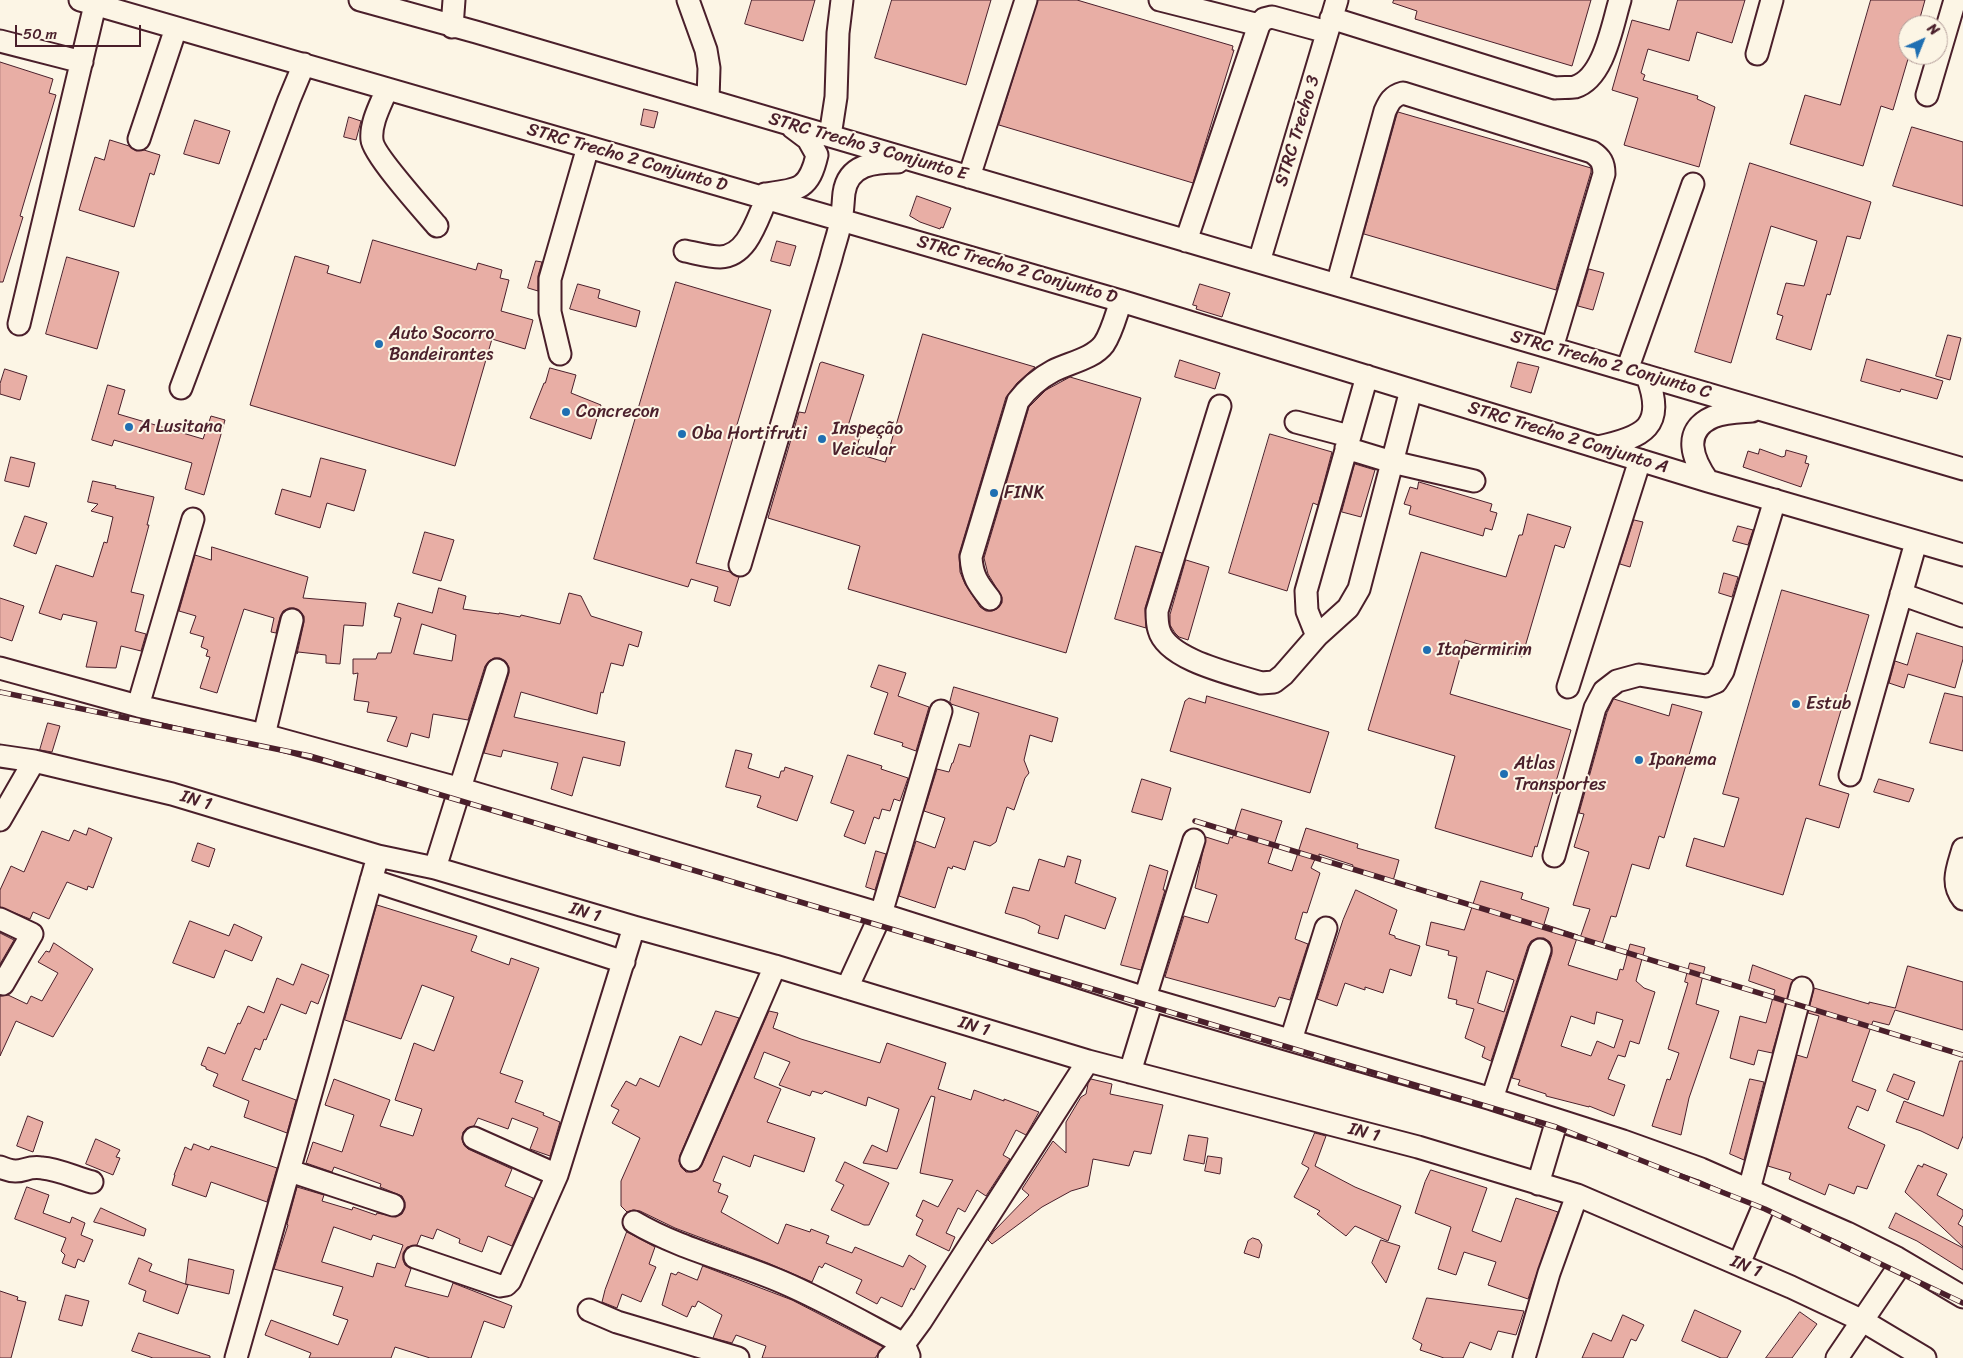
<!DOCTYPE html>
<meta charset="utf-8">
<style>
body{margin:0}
#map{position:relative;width:1963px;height:1358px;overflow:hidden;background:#fcf5e5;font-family:Sriracha,sans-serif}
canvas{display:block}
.north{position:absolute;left:1898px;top:15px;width:50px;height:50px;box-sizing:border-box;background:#fcf5e5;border:1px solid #b59f9b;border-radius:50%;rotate:44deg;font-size:14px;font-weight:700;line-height:20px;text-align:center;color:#4a1f2b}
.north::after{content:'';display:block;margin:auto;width:18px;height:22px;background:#1f6fb2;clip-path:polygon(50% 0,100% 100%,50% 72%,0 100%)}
.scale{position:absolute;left:15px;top:25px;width:126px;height:22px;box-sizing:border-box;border:2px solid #4a1f2b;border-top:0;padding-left:6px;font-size:15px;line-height:18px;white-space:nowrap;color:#4a1f2b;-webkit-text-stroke:4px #fcf5e5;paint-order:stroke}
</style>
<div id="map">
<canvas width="1963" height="1358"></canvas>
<div class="north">N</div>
<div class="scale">50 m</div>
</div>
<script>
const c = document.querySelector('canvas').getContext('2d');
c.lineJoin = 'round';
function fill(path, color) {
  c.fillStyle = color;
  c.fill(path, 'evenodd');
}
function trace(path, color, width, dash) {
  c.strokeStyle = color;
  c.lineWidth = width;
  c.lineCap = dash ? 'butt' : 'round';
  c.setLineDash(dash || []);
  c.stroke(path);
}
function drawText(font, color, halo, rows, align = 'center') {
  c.font = font + ' Sriracha,sans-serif';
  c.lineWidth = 4;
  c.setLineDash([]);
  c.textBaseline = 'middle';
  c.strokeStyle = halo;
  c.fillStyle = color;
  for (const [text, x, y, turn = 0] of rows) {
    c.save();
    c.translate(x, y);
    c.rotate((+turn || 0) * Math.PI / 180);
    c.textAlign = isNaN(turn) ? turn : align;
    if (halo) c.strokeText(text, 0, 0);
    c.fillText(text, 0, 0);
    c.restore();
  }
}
const building = new Path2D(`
 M752,0h63l-12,41 -58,-17z
 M892,0h99l-25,85 -91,-27z
 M1038,0h39l156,46 -1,4h2l-41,133 -194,-58z
 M1394,0h197l-19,66 -157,-47 2,-8 -24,-8z
 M1678,0h67l-13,43 -35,-11 -8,29 -41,-12 -7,24 4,2 -2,5 55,16 -1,3 18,8 -16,60 -75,-22 14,-47 -26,-8 20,-70 37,10z
 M1871,0h54l-7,25h-10v34l-15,51 -12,-4 -18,60 -73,-22 15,-49 35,10z
 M0,62l53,17 -4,14 7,2 -36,121 3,1 -20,65h-3z
 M644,109l14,3 -4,16 -13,-3z
 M1398,112l193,56v4l-35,118 -192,-56z
 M349,117l12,4 -5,19 -12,-3z
 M195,120l35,11 -11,33 -35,-10z
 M1912,127l51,15v64l-70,-20z
 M110,140l19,6 7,5 8,-1 16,5 -6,20 -4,-2 -16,54 -55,-17 16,-53 9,3z
 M1750,163l121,39 -11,37 -13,-3 -17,59 -3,-1 -16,56 -35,-11 7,-23 -6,-2 9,-31 18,3 13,-45 -46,-15 -40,137 -36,-11z
 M917,196l34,12 -8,20 -2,-1 -1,2 -20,-7 -10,-6z
 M373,240l103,30 2,-7 24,7 -2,8 9,2 -8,31 32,9 -8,29 -33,-10 -37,127 -205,-61 45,-149 34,10 -2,7 33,10z
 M777,241l19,5 -6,20 -19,-5z
 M67,257l52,15 -22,77 -51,-15z
 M536,261l6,1 -4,14v15l-10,-3z
 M1589,269l15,4 -11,37 -15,-4z
 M676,282l95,28 -75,253 34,9 9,5 -9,29 -16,-5 4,-14 -27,-8 -3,8 -94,-28z
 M578,284l22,6 -2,8 42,13 -4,16 -66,-18z
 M1200,284l30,9 -8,24 -26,-8 1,-3 -4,-1z
 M923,334l112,33 -18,16 -11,14 -47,157 1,18 5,12 15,23 6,4h6l5,-2 5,-6v-6l-14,-23 -4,-16 45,-151 17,-17 24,-13 71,21 -75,255 -218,-64 12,-43 -92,-28 31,-106 6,1 15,-50 2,-1 42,13 -16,51 14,4 -7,23 30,9z
 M1948,335l13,3 -11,42 -14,-4z
 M1867,359l76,22 -6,18 -36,-10 -1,3 -39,-11z
 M1180,360l40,13 -5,16 -40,-12z
 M1518,362l21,5 -8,26 -20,-6z
 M550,368l26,7 -5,18 30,12 -10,34 -61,-21 14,-35h1z
 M5,369l22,7 -7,24 -20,-6v-10z
 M108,385l17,5 -7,24 85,25 8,-23 14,4 -21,75 -19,-6 7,-26 -78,-23 -2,6 -20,-6z
 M1270,434l62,18 -14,53 -5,-2 -26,88 -58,-18z
 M1760,449l22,8 3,-1 1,-6 21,6 -2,7 4,1 -8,23 -58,-20 5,-16 10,3z
 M11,457l24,6 -6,24 -24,-6z
 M321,458l45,12 -12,41 -27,-8 -7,25 -45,-14 7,-25 28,8z
 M1355,464l20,6 -14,47 -19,-5z
 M93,481l23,5 -1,2 39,9 -7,28h2l-18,67 13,3 -9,36 11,3 -5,17 -20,-5 -5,22 -30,-1 11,-45 -34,-8 -2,6 -22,-7 17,-48 37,12 11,-35 3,1 6,-26 -22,-6 7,-7 -10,-2z
 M1419,482l73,22 -2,7 7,2 -5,17 -7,-2 -2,8 -74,-22 2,-8 -7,-2 6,-17 7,2z
 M1528,514l43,13 -7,21 -9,-3 -33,112 -57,-17 -15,54 121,36 -34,117 -2,-1 -3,11 -97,-29 20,-72 -87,-26 53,-178 85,25 13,-42h3z
 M25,516l22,7 -11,31 -22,-8z
 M1634,520l9,2 -13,45 -10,-3z
 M1738,526l15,4 -5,15 -15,-4z
 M425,532l29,8 -13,41 -28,-8z
 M1136,546l26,7 -17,55 1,20 -31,-9z
 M212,547l96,30 -5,21 63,5 -3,23 -19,-1 -4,39 -14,-1v-8l-28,-3 -1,2 7,-32v-6l-4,-5 -6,-3h-5l-6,3 -3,6 -4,16 -5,-1 3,-14 -30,-9 -27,84 -17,-5 10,-31 -4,-1 2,-6 -7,-3 3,-10 -14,-4 6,-17 -17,-5 16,-56 16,5z
 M1186,560l23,7 -21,73 -9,-3 -4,-4 -5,-8v-10z
 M1724,573l14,4 -6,20 -13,-4z
 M439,588l27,8 -3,13 36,5v-1l21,4 1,-2 39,9 9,-31 12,3 10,20 51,16 -4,15 -9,-3 -6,22 -12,-3 -8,30 -2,-1 -4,22 -76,-22 -7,25 111,25 -5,24 -37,-9 -11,39 -21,-7 7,-26 -55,-13 -2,7 -17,-4 25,-80v-6l-3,-5 -6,-4h-6l-5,3 -4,5 -17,54 -35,-6 -4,24 -18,-5 -4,14 -20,-6 10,-24 -30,-5 2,-10 -15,-2 4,-27 -5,1v-15h23l2,-6h13l10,-35 -7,-2 4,-13 34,10zM422,624l34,11 -4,26 -38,-7z
 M1782,590l87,25 -50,170 30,9 -10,34 -33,-10 -23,77 -97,-29 8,-28 30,9 15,-49 -16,-4z
 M0,598l24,8 -12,35 -12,-4z
 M1917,633l46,14v12l-8,29 -47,-14 -4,14 -15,-5 6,-22 12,4z
 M879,665l27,8 -8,23 31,11 -13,44 -14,-5 1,-3 -29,-9 14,-41 -17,-6z
 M954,687l104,31 -6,24 -22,-7 -6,25 5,13 -4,5 -11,32 -7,-3 -11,35 -6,4 -16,-5 -9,29 -12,-4 -1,3 -4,-2 -13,41 -36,-12 17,-55 19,7 10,-30 -21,-7 13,-42 12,3 3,-9h1l6,-19 11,3 9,-34 -28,-9 -1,-2z
 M1945,693l18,4v54l-33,-8z
 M1207,696l122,36 -19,61 -140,-42 15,-50 4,-3 16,5z
 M1614,699l55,17 3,-12 30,8 -38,126 -5,-2 -10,33 -17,-5 -16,53 -5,-1 -9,28 -22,-6 10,-29 -17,-4 16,-53 -15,-5 10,-33 -5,-1 28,-100z
 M48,723l12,3 -8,26 -12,-2z
 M736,750l16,4 -4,14 31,10 2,-7h3l1,-4 28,9 -16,45 -40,-14 4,-11 -35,-9z
 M848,755l34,11 -1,3 27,9 -8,23 -6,-2 -4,12 -8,-2 -3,10 -5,-2 -9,27 -21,-8 10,-25 -23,-8z
 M1142,779l29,9 -9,32 -30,-8z
 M1879,779l35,10 -5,13 -35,-10z
 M1242,809l40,12 -14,42 24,8 14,-43 52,16 -1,4 42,12 -6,21 -41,-13 1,-3 -34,-11v4l-3,-1 -5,11 9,5 -13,40 -4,-1 -8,27 13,5 -18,56 -11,-3 -4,10 -110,-30 19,-61 24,7 9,-28 -22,-7 11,-51 22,7 2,-7 2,1z
 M89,828l23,10 -19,50 -5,-2 -1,4 -20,-8 -18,37 -16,-7 -3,7 -30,-12v-17l11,-24 13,6 18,-41 27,10 5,-11 12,5z
 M198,843l17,6 -6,18 -17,-6z
 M876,851l10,3 -11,36 -9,-3z
 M1068,856l13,4 -6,23 41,15 -11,31 -40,-14 -7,24 -20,-6 2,-7 -15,-7 -20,-6 8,-26 16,4 10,-32 25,8z
 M1150,865l18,6 -5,19h2l-24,80 -20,-5z
 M1481,881l42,12 -2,6 28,9 -5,16 34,11 -10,30 49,15 3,-11 3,1 7,-26 15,4 -9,33 8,7 11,4 -16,52 -9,-3 -5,16 -7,-2 -10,24 17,6 -11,31 -25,-10v1l-43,-11v-2l-28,-9 2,-5 -8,-2 40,-124v-7l-2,-5 -6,-4h-7l-6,3 -3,5 -37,115 -9,-4 3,-10 -20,-9 9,-29 -18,-5 1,-4 -9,-2 9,-41 -9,-2 1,-4 -23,-6 5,-23 33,8zM1487,971l27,9 -10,32 -26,-9zM1597,1012l26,8 -9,28 -17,-7 -6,15 -30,-10 10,-30 23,8z
 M1356,890l41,20 -8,24 6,2v2l25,8 -9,30 -21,-7 -7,24 -18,-6v3l-20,-7 -8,23 -20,-7 26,-79z
 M377,905l100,31 -6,15 38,14 2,-7 28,10 -39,105 23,8 -8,21 29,11 -1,2 17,7 -10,34 -20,-7 8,-21 -26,-10 -4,11 -30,-11 -4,8 -7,2 -4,4 -1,7 2,6 4,4 44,20 -7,17 28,12 -21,48 -24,-10 -6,16 -23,-9 1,-4 -23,-10 -4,10 -12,-4 -4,10 -10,2 -4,6v7l2,5 6,4 -6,17 43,11 5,-14 59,23 -8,22 -20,-7 -13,37h-41l-35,-11 -4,11h-82l2,-5 -46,-18 6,-15 67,25 10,-25 -15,-5 10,-28 -69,-18 14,-44 -1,-1 10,-37 27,8 -2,6 30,9 1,-3 23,8 1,-2 19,4 6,-3 3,-6v-6l-3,-6 -22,-9 1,-3 -47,-17 -2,5 -26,-9 7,-21 29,10 12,-37 -29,-10 9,-26 56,21 -10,26 33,10 9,-27 -27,-9 19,-57 20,8 20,-54 -32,-12 -21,54 -56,-19zM334,1227l37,13 2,-5 30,10 -8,23 -18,-5 -4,14 -51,-15z
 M190,921l39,15 5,-12 28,13 -10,24 -27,-11 -11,28 -41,-15z
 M0,933l14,7 -14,24z
 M54,943l39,26 -40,68 -37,-16 -16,35v-60l8,-1 19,9 4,-8 11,5 16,-28 -20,-11 8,-11 3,1z
 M1690,963l15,4 -9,37 23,7 -30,87 -8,37 -29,-9 15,-47 3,1 9,-27 -11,-4 20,-66 -3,-1z
 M302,964l27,11 -11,29 -7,-3 -5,13 -25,-10 -15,36 -2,-1 -4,11 -5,-2 -13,32 54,20 -9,33 -43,-16 5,-16 -36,-15 5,-12 -12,-5v-2l-5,-2 7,-18 17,7 13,-31 2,1 8,-18 16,7 13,-35 16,7z
 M1753,965l40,15 -21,73 -14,-3 -4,15 -24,-7 10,-42 26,7 9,-33 -26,-9z
 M1908,966l55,16v48l-68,-20 -6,15 -16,-4 -21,60 24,9 -8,21 -11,-5 -9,22 37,17 -18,44 -10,-3 -3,8 -25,-10 -4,11 -36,-16 2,-6 -23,-7 29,-111 10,3 12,-42 -11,-3 6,-25 55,16v-2l26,6z
 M716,1011l23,7 -59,137 -1,6 2,6 5,5h6l6,-2 4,-5 67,-154 9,2 -5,15 28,11 79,24 7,-20 59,20 -8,26 33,11 3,-10 30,11v-2l35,13 -13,23 -10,-5 -13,25 7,4 -24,37 -9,-6 -12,22 -7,-4 -12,25 9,4 -6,14 -33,-16 7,-15 -7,-4 7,-16 15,7 15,-27 -33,-7 15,-76 -4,-1 -34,73 -34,-6 9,-18 15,7 12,-43 -31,-12 -2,9 -41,-15 -3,3 -10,-3 -2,5 -31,-11 11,-23 -26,-10 -10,26 27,11 -14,33 48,16 -11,34 -50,-17 -4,12 -27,-11 -10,25 8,3 -3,8 10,4 -7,16 57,32 8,-20 24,8 1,-3 18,7 -3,7 26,10 3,-6 48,20 6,-12 17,11 -12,24 -3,-2 -9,19 -21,-10 -4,7 -21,-11 6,-13 -37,-17 -3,5 -3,-2 -7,16 -44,-19 -93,-35 -35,-17 -7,-1 -6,2 -6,-6v-25l19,-43 -28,-15 7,-13 -8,-4 15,-25 10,5 4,-8 19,9 21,-51 21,9z
 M1960,1061h3v75l-5,13 -37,-18 -25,-9 8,-21 39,15z
 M1894,1074l21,8 -7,18 -21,-9z
 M1091,1079l21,5 -2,10 53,11 -12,49 -17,-3 -5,15 -36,-7 -5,27 -17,5 -29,16 -50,37 -4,-4 6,-9 35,-36 -7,-6 31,-48 13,12v-31l15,-25 5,-3 2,-10z
 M1750,1079l14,3 -20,78 -14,-6z
 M28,1116l15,6 -10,30 -16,-6z
 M1315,1133l11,3 -11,30 40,21 46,19 -13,35 -33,-15 -9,10 -29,-22 3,-3 -26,-14 15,-29 -7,-4z
 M1189,1135l19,3 -4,26 -20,-4z
 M96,1139l24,11 -4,7 4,1 -7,17 -27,-11z
 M194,1144l15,6 2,-4 66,22 -10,34 -56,-20 -5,15 -34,-12 3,-10h-1l11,-28 6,3z
 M1208,1156l14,2 -2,16 -15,-3z
 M845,1162l44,21 -20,42h-5l-33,-15 13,-25 -8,-4z
 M1924,1164l23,10 -10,21 26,15v5l-5,9 5,3v20l-58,-55 13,-27 4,2z
 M1431,1170l56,18 -15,43 29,11 15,-44 42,14 -30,87 -40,-14 8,-23 -32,-10 -8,23 -18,-6 13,-42 -36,-14 10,-31z
 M27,1187l22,8 -6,18 27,10 2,-6 13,6 -4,12 12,5 -9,22 -6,-3 -3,9 -13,-5 3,-8 -4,-4 5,-13 -51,-19z
 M101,1208l45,21 -2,7 -50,-14z
 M1896,1213l67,35v22l-46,-29 -28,-13z
 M627,1232l28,15 -6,17 7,3 -15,35 -19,-8 -5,14 -15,-6 3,-12z
 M1253,1238l6,2 3,5 -3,13 -15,-5 4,-12z
 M1381,1240l19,6 -14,37 -14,-20z
 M139,1258l13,6 -3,7 39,14 -10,29 -35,-13 3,-10 -17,-7z
 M189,1259l45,11 -5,24 -43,-10z
 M703,1266l89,34 91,47 -8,11h-113l4,-12 -30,-11 -4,8 -19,-5 9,-23 -24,-14 -3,6 -3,-1 -5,11 -25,-12 9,-32 5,2 2,-3 19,8z
 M0,1291l18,6 -1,3 9,2 -15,56h-11z
 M66,1295l23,6 -7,25 -23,-6z
 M1427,1298l30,4 67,9 -8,24 -18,-4 -7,19 -21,-8 -7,16h-19l-24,-8 2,-6 -9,-5z
 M1695,1310l46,21 -14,27h-6l-39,-17z
 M1800,1312l17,12 -25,34h-26z
 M1623,1315l21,10 -8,16 -5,-2 -8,19h-41l11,-25 18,8z
 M139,1333l71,23v2h-57l-21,-7z`);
const minor = new Path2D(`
 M80,0l1041,301 587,180 255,74
 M360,0l116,32 1487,437
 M688,0l18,50 3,18 -1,32
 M1160,0l99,25
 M1331,18l224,70c6,-1 14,0 20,-1 29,-9 37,-61 45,-87
 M452,27l2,-27
 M0,41l82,21
 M1757,54l15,-54
 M387,89c-6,15 -17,34 -15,51 1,14 53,72 65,86
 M1927,95l28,-95
 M830,136l6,-39 2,-64 4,-33
 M139,139l37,-111
 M969,177l57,-177
 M765,194c33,-4 44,-4 52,-39l-9,-16 -16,-12
 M1186,241l73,-216 5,-6 8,-2 55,15
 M685,251c11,2 24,6 35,6 28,-1 37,-38 47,-59
 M1259,262l78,-262
 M1337,285l48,-174c4,-9 7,-15 18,-18l189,59c9,6 12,11 12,22l-52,174
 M19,324l76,-319
 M560,354l-10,-42v-33l38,-132
 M1627,370l66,-186
 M181,388l108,-288 15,-36
 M1220,406l-63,205c0,6 0,13 2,19 8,30 74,44 102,53l13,-1 9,-7 34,-39 31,-28 11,-19 52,-199
 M1296,422l53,14
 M1598,447c46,-10 68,-20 49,-71
 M1346,448l46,14 82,19
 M1708,481c-15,-21 -27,-50 5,-64 12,-5 26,-5 39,-6
 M740,565l91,-307c3,-13 8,-25 10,-38 2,-9 2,-18 3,-27 4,-29 31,-31 54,-31
 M1901,594l62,22
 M990,599c-12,-15 -18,-23 -19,-42l47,-156c10,-13 20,-22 35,-30 15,-8 40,-12 51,-27 8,-12 12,-29 17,-43
 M1317,636l-10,-25 -1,-20 61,-215
 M0,668l138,38 126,29 197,54 420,125 264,84 347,101 131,42 78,28 146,64 50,25 66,39
 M1568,687l72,-227
 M138,706l55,-187
 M264,735l28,-115
 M0,756l34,5 138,33 206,62 57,12 199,59 141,39 313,95 330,86 159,48 214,92 72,34 62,37
 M1850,775l66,-233
 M0,820l34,-59
 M1963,849c-5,18 -13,34 0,50
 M1554,856l41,-148 9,-17 13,-10 22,-6 67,11 10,-4 7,-11 52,-171
 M435,868l62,-198
 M371,880l253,82
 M0,919l32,15 -29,50
 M847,988l34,-74 60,-203
 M1145,998l49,-158
 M1291,1040l35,-112
 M1130,1072l22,-72
 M1492,1099l48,-149
 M474,1138l83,37
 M691,1160l84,-194
 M0,1167c23,10 23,-2 42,1 16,1 34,10 50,14
 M290,1171l103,34
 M1538,1184l19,-64
 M1749,1190l53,-202
 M634,1222c46,27 99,39 148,60 42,18 82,41 122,62l5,12
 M415,1257l85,29 6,-1 4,-4 47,-106 77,-248
 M1739,1264l28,-66
 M589,1310l28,12 121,36
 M236,1358l142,-502
 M889,1358l15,-14 17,-23 167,-260
 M1524,1358l25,-85 28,-78
 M1837,1358l59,-87 1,-13`);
const rail = new Path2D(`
 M0,692l310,64 1246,371 209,82 198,94
 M1195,821l768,234`);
const markers = [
 [379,344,5,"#1f6fb2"],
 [566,412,5,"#1f6fb2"],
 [129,427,5,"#1f6fb2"],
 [682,434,5,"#1f6fb2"],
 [822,439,5,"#1f6fb2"],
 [994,493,5,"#1f6fb2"],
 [1427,650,5,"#1f6fb2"],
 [1796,704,5,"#1f6fb2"],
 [1639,760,5,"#1f6fb2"],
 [1504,774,5,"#1f6fb2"]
];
const streetNames = [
 ["STRC Trecho 3",1298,131,-73],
 ["STRC Trecho 3 Conjunto E",868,147,16],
 ["STRC Trecho 2 Conjunto D",627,158,16],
 ["STRC Trecho 2 Conjunto D",1017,270,16],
 ["STRC Trecho 2 Conjunto C",1611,365,16],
 ["STRC Trecho 2 Conjunto A",1568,438,17],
 ["IN 1",196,801,17],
 ["IN 1",585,913,17],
 ["IN 1",974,1027,17],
 ["IN 1",1364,1133,15],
 ["IN 1",1746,1267,23]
];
const poiNames = [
 ["Auto Socorro",389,334],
 ["Bandeirantes",389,355],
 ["Concrecon",576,412],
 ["A Lusitana",139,427],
 ["Inspeção",832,429],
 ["Veicular",832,450],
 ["Oba Hortifruti",692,434],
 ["FINK",1004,493],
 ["Itapermirim",1437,650],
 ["Estub",1806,704],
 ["Ipanema",1649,760],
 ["Atlas",1514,764],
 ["Transportes",1514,785]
];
fill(building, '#e8aea5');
trace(building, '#4a1f2b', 1);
trace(minor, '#4a1f2b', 25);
trace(minor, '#fcf5e5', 21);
trace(rail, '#4a1f2b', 5.5);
trace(rail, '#fcf5e5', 4, [11]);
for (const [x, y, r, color] of markers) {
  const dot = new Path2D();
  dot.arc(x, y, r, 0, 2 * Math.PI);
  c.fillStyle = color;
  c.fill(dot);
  trace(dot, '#fcf5e5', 2);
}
drawText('18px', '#4a1f2b', '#fcf5e5', streetNames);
drawText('18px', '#4a1f2b', '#fcf5e5', poiNames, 'left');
</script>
